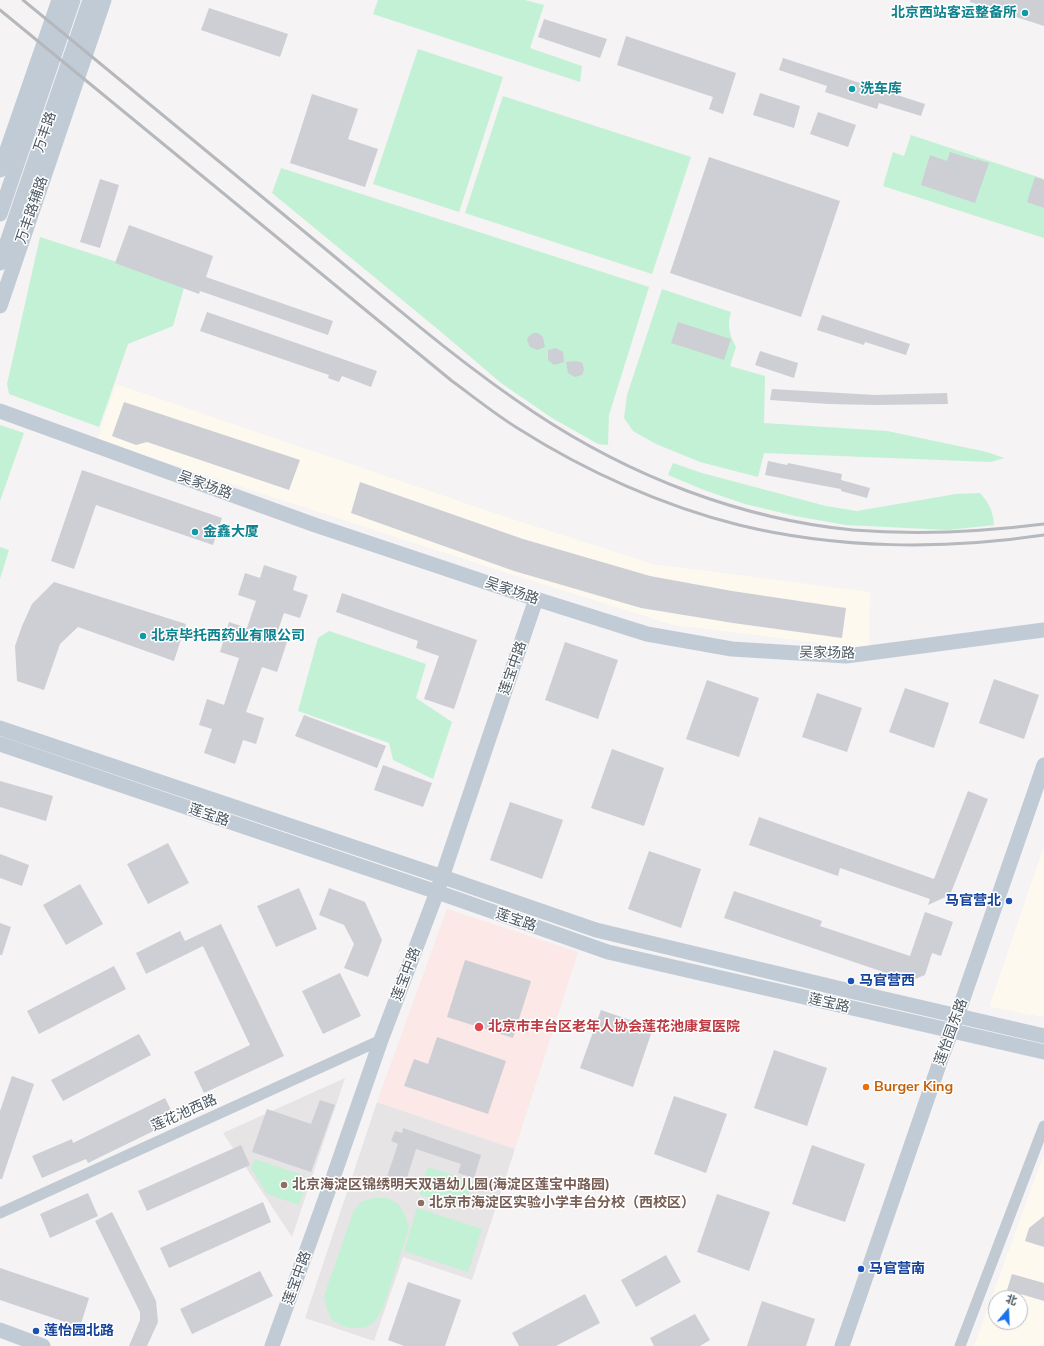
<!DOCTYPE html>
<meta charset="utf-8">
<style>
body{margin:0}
#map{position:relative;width:1044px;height:1346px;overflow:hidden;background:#f5f3f3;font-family:Mulish,"Noto Sans SC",sans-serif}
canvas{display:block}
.north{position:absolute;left:988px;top:1290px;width:40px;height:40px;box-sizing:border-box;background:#fff;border:1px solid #b7bbc0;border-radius:50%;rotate:19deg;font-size:11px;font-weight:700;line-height:16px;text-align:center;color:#4a5661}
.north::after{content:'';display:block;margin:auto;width:14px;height:18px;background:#1a73e8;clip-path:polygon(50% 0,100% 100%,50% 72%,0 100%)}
</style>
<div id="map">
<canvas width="1044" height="1346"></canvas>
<div class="north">北</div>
</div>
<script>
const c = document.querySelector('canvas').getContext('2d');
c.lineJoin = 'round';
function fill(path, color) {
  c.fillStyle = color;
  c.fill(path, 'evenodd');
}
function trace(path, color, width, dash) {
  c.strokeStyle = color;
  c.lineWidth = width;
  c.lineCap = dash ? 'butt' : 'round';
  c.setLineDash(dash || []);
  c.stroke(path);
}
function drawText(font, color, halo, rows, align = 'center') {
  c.font = font + ' Mulish,"Noto Sans SC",sans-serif';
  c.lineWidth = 3;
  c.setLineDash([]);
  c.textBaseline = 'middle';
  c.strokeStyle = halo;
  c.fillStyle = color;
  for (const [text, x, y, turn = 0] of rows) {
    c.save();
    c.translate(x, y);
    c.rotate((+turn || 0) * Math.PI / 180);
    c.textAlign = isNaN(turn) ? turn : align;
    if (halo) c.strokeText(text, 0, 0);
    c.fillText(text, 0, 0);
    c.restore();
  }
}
const commercial = new Path2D(`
 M116,384l390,133 147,47 217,28 -1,57 -196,-24 -191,-60 -385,-125z
 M1044,846v171l-55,-10z
 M1044,1154v192h-70zM996,1298h24v24h-24z`);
const education = new Path2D(`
 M345,1078l-53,159 -69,-104z
 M377,1102l138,47 -43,131 -69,-23 -29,84 -69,-23z`);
const medical = new Path2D(`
 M447,909l131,43 -63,197 -138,-47z`);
const green = new Path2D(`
 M378,0h147l19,5 -14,43 52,18 -2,16 -207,-68z
 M418,49l85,28 -44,135 -86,-28z
 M503,96l188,61 -39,117 -187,-61z
 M911,135l133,44v59l-161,-52 10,-34 11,4z
 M281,168l368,119 -40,128 -1,30 -10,-1 -46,-26 -51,-35 -61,-52 -168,-138z
 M40,237l145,47 -12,42 -45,18 -29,83 -90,-33 -2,-10z
 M662,289l69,23c-4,15 -2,21 5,35l-6,19 35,10 -1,47 123,8 100,21 17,6 -13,4 -227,-9 -6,24 -58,-15 -44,-18 -23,-13 -9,-13 3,-23z
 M0,425l24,8 -24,68z
 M673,463l29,10 124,33 31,5 99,-17 24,-1c9,10 13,18 14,32l-46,5 -102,-5 -51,-9 -50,-12 -41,-14 -36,-15z
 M0,547l9,3 -9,29z
 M329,631l97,33 -10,34 36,24 -19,57 -40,-19 -4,-17 -91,-32 20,-73z
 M255,1159l53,18 -9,28 -32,-11 -16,-26z
 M428,1167l45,15 -10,27 -44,-15z
 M373,1198h15l10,6 7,11 4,13 -26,80 -7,12 -9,7 -6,1h-11l-8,-2 -11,-7 -4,-10 -3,-13 30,-86 7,-8z
 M417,1208l65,21 -14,43 -64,-21z`);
const building = new Path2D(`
 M970,0h74v26l-74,-24z
 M209,8l79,26 -8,23 -79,-27z
 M544,19l63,20 -7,19 -62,-21z
 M626,36l110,37 -13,41 -14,-5 4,-12 -96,-32z
 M783,58l142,46 -4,12 -42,-13 -2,6 -52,-17 2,-6 -48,-16z
 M760,93l40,13 -6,22 -41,-13z
 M312,94l46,15 -10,30 30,10 -13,38 -75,-24z
 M818,112l38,13 -8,22 -38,-13z
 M950,152l26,8v-1l13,4 -14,40 -54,-18 9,-30 17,6z
 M709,157l131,44 -39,116 -131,-44z
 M1035,177l9,3v28l-17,-6z
 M100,179l19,6 -19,63 -20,-6z
 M129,225l84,31 -7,21 127,44 -5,14 -128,-44 -1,3 -84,-31z
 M207,312l170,59 -6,16 -29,-11 -3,6 -11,-4 1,-3 -129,-44z
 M822,315l88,29 -4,11 -41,-13 -1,3 -47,-15z
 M678,322l53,17 -7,21 -53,-17z
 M533,333h5l5,4 2,10 -8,3 -7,-3 -3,-7 1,-3z
 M556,348l7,4 1,10 -10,3 -6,-5v-10z
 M760,351l38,12 -4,15 -39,-13z
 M576,361l5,1 2,2 1,6 -2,5 -7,2 -7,-4 -2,-11z
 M772,389l103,6 72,-2 1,11 -72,1 -47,-1 -59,-4z
 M124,402l176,58 -11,30 -142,-48 -11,3 -24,-9z
 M768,461l19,4 1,-2 54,11 -1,6 29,8 -3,10 -26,-7v-2l-76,-14z
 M82,470l140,48 -9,27 -117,-40 -22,64 -23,-8z
 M360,482l163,57 127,37 82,15 114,17 -4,30 -109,-15 -92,-15 -127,-37 -163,-58z
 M264,565l33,11 -4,14 15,5 -8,23 -16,-5 -9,26 12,3 -10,30 -15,-5 -16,45 18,6 -8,26 -13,-4 -8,24 -31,-11 8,-24 -13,-4 8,-26 17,6 15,-47 -19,-6 9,-30 18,6 9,-27 -18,-6 7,-22 15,5z
 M54,582l132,42 -12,37 -96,-34 -18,17 -16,46 -27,-9 -2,-35 7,-20 10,-22z
 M342,593l135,47 -23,69 -30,-10 15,-43 -23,-8 2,-7 -82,-29z
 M565,642l53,18 -20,59 -53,-19z
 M994,679l45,16 -15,44 -45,-16z
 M707,680l52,18 -20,59 -53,-18z
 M905,688l44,15 -15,45 -45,-16z
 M817,693l45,15 -15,44 -45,-15z
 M304,715l82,31 -9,22 -82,-32z
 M612,749l52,19 -20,58 -53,-18z
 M383,765l49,18 -9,24 -49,-17z
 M0,781l53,15 -7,25 -46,-14z
 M968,791l20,8 -38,96 -22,10 2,-6 -90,-31 -2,8 -89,-31 10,-28 175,62z
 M510,802l53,18 -21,59 -52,-19z
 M168,843l21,40 -41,21 -21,-40z
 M649,851l52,18 -20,59 -53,-19z
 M0,854l29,11 -7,21 -22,-8z
 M80,884l23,40 -37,21 -23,-40z
 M299,888l18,41 -41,18 -19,-41z
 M329,888l36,14 17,38 -14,37 -24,-9 10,-24 -10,-19 -25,-10z
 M734,891l88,30 -2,5 90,30 15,-44 28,10 -12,34 -9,-3 -7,22 -15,6 -186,-63z
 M0,923l11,4 -9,28h-2z
 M221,924l63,132 -80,37 -10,-21 56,-27 -47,-99 -57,28 -10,-21 44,-22 5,10z
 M465,960l66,21 -18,57 -66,-21z
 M114,966l12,23 -87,45 -12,-23z
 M340,973l21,43 -38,18 -21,-43z
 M601,1010l52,18 -20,59 -53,-19z
 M139,1034l12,21 -88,46 -12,-21z
 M437,1037l69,24 -18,53 -84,-28 10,-27 14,5z
 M774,1050l53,18 -20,58 -53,-18z
 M12,1076l22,8 -32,95h-2v-68z
 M674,1096l53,18 -21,59 -52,-19z
 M165,1098l11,22 -88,43 -2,-4 -44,19 -10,-22 40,-17 1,4z
 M320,1100l15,5 -24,67 -59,-20 15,-43 44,15z
 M403,1128l78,27 -7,23 -16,-5 3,-9 -45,-15 -11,35 -18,-7 11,-33 -7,-3 4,-10 7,2z
 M241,1145l9,20 -103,46 -9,-20z
 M812,1145l53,19 -20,58 -53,-18z
 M88,1193l10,23 -48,22 -10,-24z
 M717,1194l53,18 -21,59 -52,-19z
 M263,1202l8,20 -102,46 -9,-20z
 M112,1212l44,89 2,21 -11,24h-18l11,-26v-8l-45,-91z
 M1044,1216v31l-19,-6 4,-13z
 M666,1255l15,27 -45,25 -15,-27z
 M0,1268l89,30 -9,29 -80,-27z
 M260,1271l13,25 -81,38 -12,-25z
 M1012,1274l32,9v18l-37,-11z
 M408,1282l53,18 -16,46h-41l-16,-6z
 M585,1294l15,29 -44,23h-37l-7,-13z
 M762,1301l53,18 -9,27h-59z
 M695,1314l15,26 -10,6h-46l-4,-8z`);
const street = new Path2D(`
 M0,1213l381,-173
 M960,1346l84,-220`);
const secondary = new Path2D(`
 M0,170l59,-170
 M0,214l73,-214
 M0,263l90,-263
 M0,306l104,-306
 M0,411l315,114 221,74 111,35 85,15 114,7 198,-26
 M0,728l443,149 153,53 254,61 194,45
 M0,744l437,148 171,60 436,100
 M0,1330l43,16
 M272,1346l62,-171 47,-135 56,-148 99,-293
 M842,1346l100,-290 15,-40 87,-251`);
const rail = new Path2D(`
 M23,0c100,82 200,165 300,247 69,57 138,117 212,166 95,63 205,106 318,117 64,5 128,2 191,-6
 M0,10l452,371c22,16 44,34 67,48 66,42 144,77 220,96 98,24 205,25 305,10`);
const markers = [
 [1025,13,4,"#0f9aa8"],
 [852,89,4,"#0f9aa8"],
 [195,532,4,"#0f9aa8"],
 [143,636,4,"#0f9aa8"],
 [1009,901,4,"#1a4fb4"],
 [851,981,4,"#1a4fb4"],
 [479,1027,5,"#e0444e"],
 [866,1087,4,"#e8710a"],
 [284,1185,4,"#8d6e63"],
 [421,1203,4,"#8d6e63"],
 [861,1269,4,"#1a4fb4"],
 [36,1331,4,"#1a4fb4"]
];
const cultureNames = [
 ["北京西站客运整备所",1017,13,"right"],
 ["洗车库",860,89],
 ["金鑫大厦",203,532],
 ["北京毕托西药业有限公司",151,636]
];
const streetNames = [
 ["万丰路",45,132,-71],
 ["万丰路辅路",32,210,-71],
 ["吴家场路",205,485,20],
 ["吴家场路",512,591,19],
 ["吴家场路",827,653,1],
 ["莲宝中路",513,668,-71],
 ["莲宝路",209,815,19],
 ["莲宝路",516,920,19],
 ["莲宝中路",406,974,-69],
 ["莲宝路",829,1003,13],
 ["莲怡园东路",951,1032,-70],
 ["莲花池西路",184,1113,-24],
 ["莲宝中路",297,1278,-70]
];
const transitNames = [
 ["马官营北",1001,901,"right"],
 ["马官营西",859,981],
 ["马官营南",869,1269],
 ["莲怡园北路",44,1331]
];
const healthNames = [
 ["北京市丰台区老年人协会莲花池康复医院",488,1027]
];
const foodNames = [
 ["Burger King",874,1087]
];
const educationNames = [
 ["北京海淀区锦绣明天双语幼儿园(海淀区莲宝中路园)",292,1185],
 ["北京市海淀区实验小学丰台分校（西校区）",429,1203]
];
fill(commercial, '#fdf9ef');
fill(education, '#e6e4e5');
fill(medical, '#fce8e6');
fill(green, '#c3f1d5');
fill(building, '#cdcfd5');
trace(street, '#c1cad2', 11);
trace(secondary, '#c1cbd6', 15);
trace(rail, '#b5b8bd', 3);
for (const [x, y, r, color] of markers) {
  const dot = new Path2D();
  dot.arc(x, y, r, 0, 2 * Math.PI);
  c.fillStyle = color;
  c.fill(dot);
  trace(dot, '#fff', 1.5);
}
drawText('bold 14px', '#0d838f', '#fff', cultureNames, 'left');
drawText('14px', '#4a5661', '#fff', streetNames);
drawText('bold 14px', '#164399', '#fff', transitNames, 'left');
drawText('bold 14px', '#be3a42', '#fff', healthNames, 'left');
drawText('bold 14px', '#c56008', '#fff', foodNames, 'left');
drawText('bold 14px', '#785e54', '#fff', educationNames, 'left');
</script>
